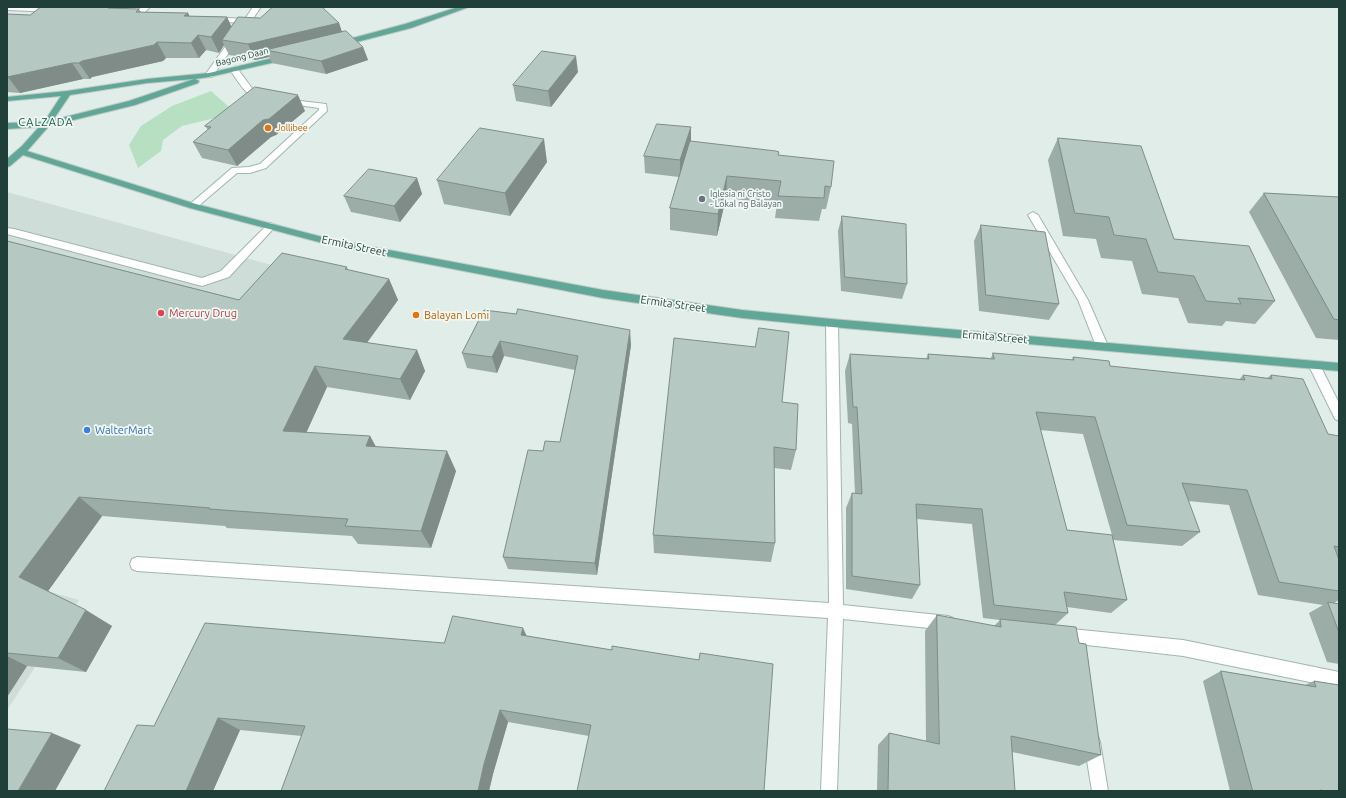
<!DOCTYPE html>
<style>
body{margin:0}
#map{position:relative;width:1346px;height:798px;overflow:hidden;background:#e0ede8;font-family:Ubuntu,sans-serif}
canvas{display:block}
.frame{position:absolute;inset:0;border:8px solid #1f3f38;pointer-events:none}
</style>
<div id="map">
<canvas width="1346" height="798"></canvas>
<div class="frame"></div>
</div>
<script>
const c = document.querySelector('canvas').getContext('2d');
c.lineJoin = 'round';
function fill(path, color) {
  c.fillStyle = color;
  c.fill(path, 'evenodd');
}
function trace(path, color, width, dash) {
  c.strokeStyle = color;
  c.lineWidth = width;
  c.lineCap = dash ? 'butt' : 'round';
  c.setLineDash(dash || []);
  c.stroke(path);
}
function drawText(font, color, halo, rows, align = 'center') {
  c.font = font + ' Ubuntu,sans-serif';
  c.lineWidth = 3.5;
  c.setLineDash([]);
  c.textBaseline = 'middle';
  c.strokeStyle = halo;
  c.fillStyle = color;
  for (const [text, x, y, turn = 0] of rows) {
    c.save();
    c.translate(x, y);
    c.rotate((+turn || 0) * Math.PI / 180);
    c.textAlign = isNaN(turn) ? turn : align;
    if (halo) c.strokeText(text, 0, 0);
    c.fillText(text, 0, 0);
    c.restore();
  }
}
const built = new Path2D(`
 M7,192l279,77 -239,322 32,9 -72,110z`);
const green = new Path2D(`
 M211,91l25,22 -54,13 -19,14 -2,11 -23,17 -9,-23 12,-19 31,-20z`);
const minor = new Path2D(`
 M7,7l47,1 4,2 -4,2 -47,-2z
 M142,7h8l-10,10h-6v-4z
 M253,7h8l-49,70h-6l-1,-2 37,-52 -30,-2 -4,-2 4,-2 33,2z
 M231,68h6l17,23 13,5v4c-18,3 -28,-18 -37,-30z
 M283,99l43,5 1,7 -61,57 -16,5h-13l-41,35h-6l-2,-2 2,-2 42,-36 17,-1 11,-3 59,-54v-2l-36,-5 -1,-2z
 M1033,212l5,3 50,85 20,46 -2,3 -4,1 -4,-1 -2,-3 -18,-46 -50,-85z
 M271,223l5,3 -2,2 -45,49 -27,9 -195,-52v-6l7,1 188,49 19,-7 47,-47z
 M832,319l4,1 2,3 5,282 105,11 5,2 2,5 -2,5 -5,2 -105,-11 -6,172h-16l7,-173 -691,-47 -5,-2 -2,-5 2,-5 5,-2 692,46 -3,-280 2,-3z
 M1315,362l4,1 20,40v18l-4,-2 -26,-53 2,-3z
 M1061,628l122,12 156,32v16l-156,-32 -122,-14 -5,-2 -3,-5 3,-5z
 M1092,734l6,2 2,6 8,49h-16l-8,-49 2,-6z`);
const major = new Path2D(`
 M458,7h11l-58,21 -70,18 -4,-2 1,-2 67,-18z
 M286,55h3v4l-80,18 -14,2 4,2 -1,2 -63,22 -86,21 -22,25 169,53 134,35 273,51 139,20 90,9 507,44v8l-507,-44 -90,-9 -139,-20 -273,-53 -140,-37 -167,-53 -13,11 -3,1v-8l15,-13 17,-19 -32,2v-6l37,-1 17,-26 -54,5v-4l60,-6 80,-12 62,-6zM194,79l-65,22 -76,19 17,-25 77,-12z`);
const wall = new Path2D(`
 M41,7h81l-2,2h19l2,3 47,1 1,3 38,1 4,10 108,-4 3,9 21,15 5,13 -42,14 -54,-11 -3,-6 -14,3 -26,-5 -5,-10 -5,8 -13,-3 -7,8h-33l-3,3 -71,16 -2,2h-7l-63,14 -13,-1v-78l23,1z
 M578,72l-27,35 -35,-6 -3,-16z
 M305,111l-29,24 -5,2 -34,29 -35,-8 -9,-16 15,-12 -3,-4z
 M691,127v15l87,13 53,32 -5,22h-4l-3,12 -44,-3 2,-14 -51,-6 -9,38 -47,-6v-22l9,-31 -34,-4 -1,-17z
 M1058,138l116,101 101,62 -20,23 -29,-3 -4,5 -34,-3 -10,-25 -36,-4 -10,-33 -31,-3 -5,-19 -33,-3 -15,-76z
 M547,162l-37,54 -66,-12 -7,-24z
 M417,178l5,16 -22,28 -49,-10 -7,-16z
 M1264,193l75,4v143l-23,-2 -67,-126z
 M842,216l65,68 -5,15 -61,-8 -3,-60z
 M981,225l78,79 -10,16 -70,-9 -5,-70z
 M7,241l232,59 108,-33 1,3 41,9 9,21 -31,43 50,7 8,21 -15,29 -83,-13 -21,46 64,3 6,11 80,24 -25,77 -73,-4 -6,-8 -125,-8 -2,-2 -123,-10 -54,75 64,35 -26,46 -59,-6 -20,31z
 M484,310l147,35 -34,230 -89,-6 -5,-12 40,-106 17,-9 15,-72 -71,-14 -7,17 -30,-5 -5,-15z
 M993,353l79,7 1,-3 37,9 129,14 4,-5 24,3 4,-3 57,59 11,2v164l-5,3 5,1v60l-12,-2 -18,-49 14,-8 -65,-10 -29,-90 -41,-4 12,31 -18,14 -69,-6 14,60 -16,13 -44,-6 1,6 -13,12 46,130 -22,11 -67,-14 3,39h-138l1,-46 11,-12 37,8 -1,-110 12,-16 57,11 6,-6 -17,-2 -11,-94 -55,-5 3,66 -8,14 -66,-10v-81l6,-15 3,1 -3,-70 -4,-1 -3,-52 5,-17 76,5 2,-5 63,4zM1040,430l43,4 29,101 -45,-5z
 M782,402l14,48 -5,20 -17,-2 1,75 -4,19 -117,-9 -1,-18z
 M527,636l85,14 87,10 74,4 -184,72 -81,-14 -15,52 -4,17h-208l21,-55 -62,-6 -27,61h-109l50,-65 290,-83z
 M1221,671l84,14 9,-4 25,4v106h-109l-27,-110z`);
const shadedWall = new Path2D(`
 M115,7h7l-5,4z
 M188,13l7,15 -11,-12z
 M227,17l7,15 -12,8 2,5 -5,8 -8,-16z
 M339,23l5,15 -78,12 3,7 -14,3 -7,-16z
 M198,35l8,15 -7,8 -8,-15z
 M157,42l9,16 -3,3 -71,16 -2,2 -11,-16 3,-2z
 M363,47l5,13 -42,14 -5,-13z
 M576,56l2,16 -27,35 -3,-16z
 M72,63l11,16 -63,14 -12,-16z
 M298,95l7,16 -29,24 -5,2 -34,29 -9,-16 35,-30z
 M691,127v16l-11,34v-17z
 M544,139l3,23 -37,54 -5,-23z
 M727,176l-1,22 -9,38 1,-22z
 M417,178l5,16 -22,28 -6,-16z
 M389,279l9,21 -44,60 -11,-21z
 M630,330l1,15 -34,230 -2,-12z
 M500,341l4,15 -7,17 -5,-16z
 M417,350l8,21 -15,29 -10,-21z
 M315,366l12,21 -29,64 -15,-20z
 M370,436l11,20 -15,-10z
 M447,451l9,20 -25,77 -10,-17z
 M79,497l23,19 -56,78 -27,-17z
 M86,610l26,16 -26,46 -28,-14z
 M523,628l7,15 -9,-8z
 M7,656l20,10 -20,31z
 M500,710l8,12 -15,52 -4,17h-11l6,-27z
 M218,718l22,12 -27,61h-27z
 M52,733l29,12 -26,46h-37z`);
const building = new Path2D(`
 M41,7h68l-1,1 31,1 -3,3 52,1 -4,3 43,1 -16,20 -13,-2 -7,8 -34,-1 -3,3 -72,16 -3,2h-7l-65,14v-63l23,1z
 M273,7h49l17,16 -91,21 -26,-4 16,-23 22,1z
 M346,31l17,16 -42,14 -55,-11z
 M542,51l34,5 -28,35 -35,-6z
 M255,87l43,8 -29,24 -6,1 -35,30 -35,-8 18,-15 -6,-1z
 M657,124l34,3 -11,33 -36,-4z
 M480,128l64,11 -39,54 -68,-13z
 M1058,138l83,8 33,93 75,7 26,55 -37,-3 3,6 -35,-3 -12,-25 -36,-4 -12,-33 -32,-4 -5,-18 -34,-4z
 M690,141l86,10 3,1 -1,3 56,6 -3,26 -6,-1 -1,12 -46,-2 3,-15 -54,-5 -9,38 -48,-6z
 M369,169l48,9 -23,28 -50,-10z
 M1264,193l75,4v123l-5,-1z
 M842,216l64,8 1,60 -62,-7z
 M981,225l64,7 14,72 -73,-9z
 M7,241l232,59 43,-47 65,14 -2,2 44,10 -46,60 74,11 -17,29 -85,-13 -32,65 87,5 -4,10 81,5 -26,80 -76,-5 3,-7 -139,-10 1,-1 -131,-11 -60,80 67,33 -28,48 -51,-5z
 M518,309l112,21 -35,233 -92,-6 25,-107 15,1 2,-10 15,1 18,-86 -78,-15 -8,16 -30,-4 22,-43 32,4z
 M759,328l30,4 -7,70 16,2 -2,46 -22,-3 1,96 -122,-8 21,-197 81,9z
 M993,353l81,7 -1,-3 36,4 1,5 135,14 -2,-5 29,4 -1,-4 32,4 25,55 11,2v111l-5,-1 5,14v31l-60,-9 -32,-92 -65,-7 18,49 -73,-7 -32,-108 -59,-5 31,118 45,5 15,65 -63,-8 4,21 -74,-8 -12,-96 -66,-5 4,81 -68,-9v-83l10,1 -5,-87h-4l-3,-53 79,5 -1,-5 66,5z
 M1328,602l11,2v28z
 M937,615l64,12 -1,-8 76,8 3,16 7,1 15,111 -90,-19 4,55h-127l1,-58 50,11z
 M453,616l70,12 -2,7 91,15v-4l87,14 1,-7 73,11 -9,127h-187l14,-66 -91,-15 -16,54 -6,27h-197l24,-65 -87,-8 -32,73h-82l33,-66 17,1 51,-103 239,20z
 M1221,671l95,16 -2,-6 25,4v106h-14l-5,-1v1h-67z
 M7,729l45,4 -34,58h-11z`);
const markers = [
 [268,128,4,"#e8710a"],
 [702,199,4,"#6b7280"],
 [161,313,4,"#e0444e"],
 [416,315,4,"#e8710a"],
 [87,430,4,"#3f7fe0"]
];
const farStreetnames = [
 ["Bagong Daan",242,57,-14]
];
const farFoodnames = [
 ["Jollibee",276,128]
];
const farWorshipnames = [
 ["Iglesia ni Cristo",710,194],
 ["- Lokal ng Balayan",710,204]
];
const farQuarternames = [
 ["CALZADA",46,122]
];
const streetNames = [
 ["Ermita Street",354,246,12],
 ["Ermita Street",673,304,8],
 ["Ermita Street",995,337,5]
];
const healthNames = [
 ["Mercury Drug",169,313]
];
const foodNames = [
 ["Balayan Lomi",424,315]
];
const shopNames = [
 ["WalterMart",95,430]
];
fill(built, '#ceddd7');
fill(green, '#b7e0c3');
trace(minor, '#a2b5b0', 2);
trace(major, '#c0c9c7', 2);
fill(minor, '#fff');
fill(major, '#60a797');
fill(wall, '#9caca6');
fill(shadedWall, '#7f8c87');
fill(building, '#b5c8c1');
trace(building, '#7f8c87', 1);
for (const [x, y, r, color] of markers) {
  const dot = new Path2D();
  dot.arc(x, y, r, 0, 2 * Math.PI);
  c.fillStyle = color;
  c.fill(dot);
  trace(dot, '#f1f9f5', 1.5);
}
drawText('9px', '#1f3f38', '#f1f9f5', farStreetnames);
drawText('9px', '#c56008', '#f1f9f5', farFoodnames, 'left');
drawText('9px', '#5b616d', '#f1f9f5', farWorshipnames, 'left');
c.letterSpacing = '1px';
drawText('11px', '#195447', '#f1f9f5', farQuarternames);
c.letterSpacing = '0px';
drawText('11px', '#1f3f38', '#f1f9f5', streetNames);
drawText('11px', '#be3a42', '#f1f9f5', healthNames, 'left');
drawText('11px', '#c56008', '#f1f9f5', foodNames, 'left');
drawText('11px', '#366cbe', '#f1f9f5', shopNames, 'left');
</script>
